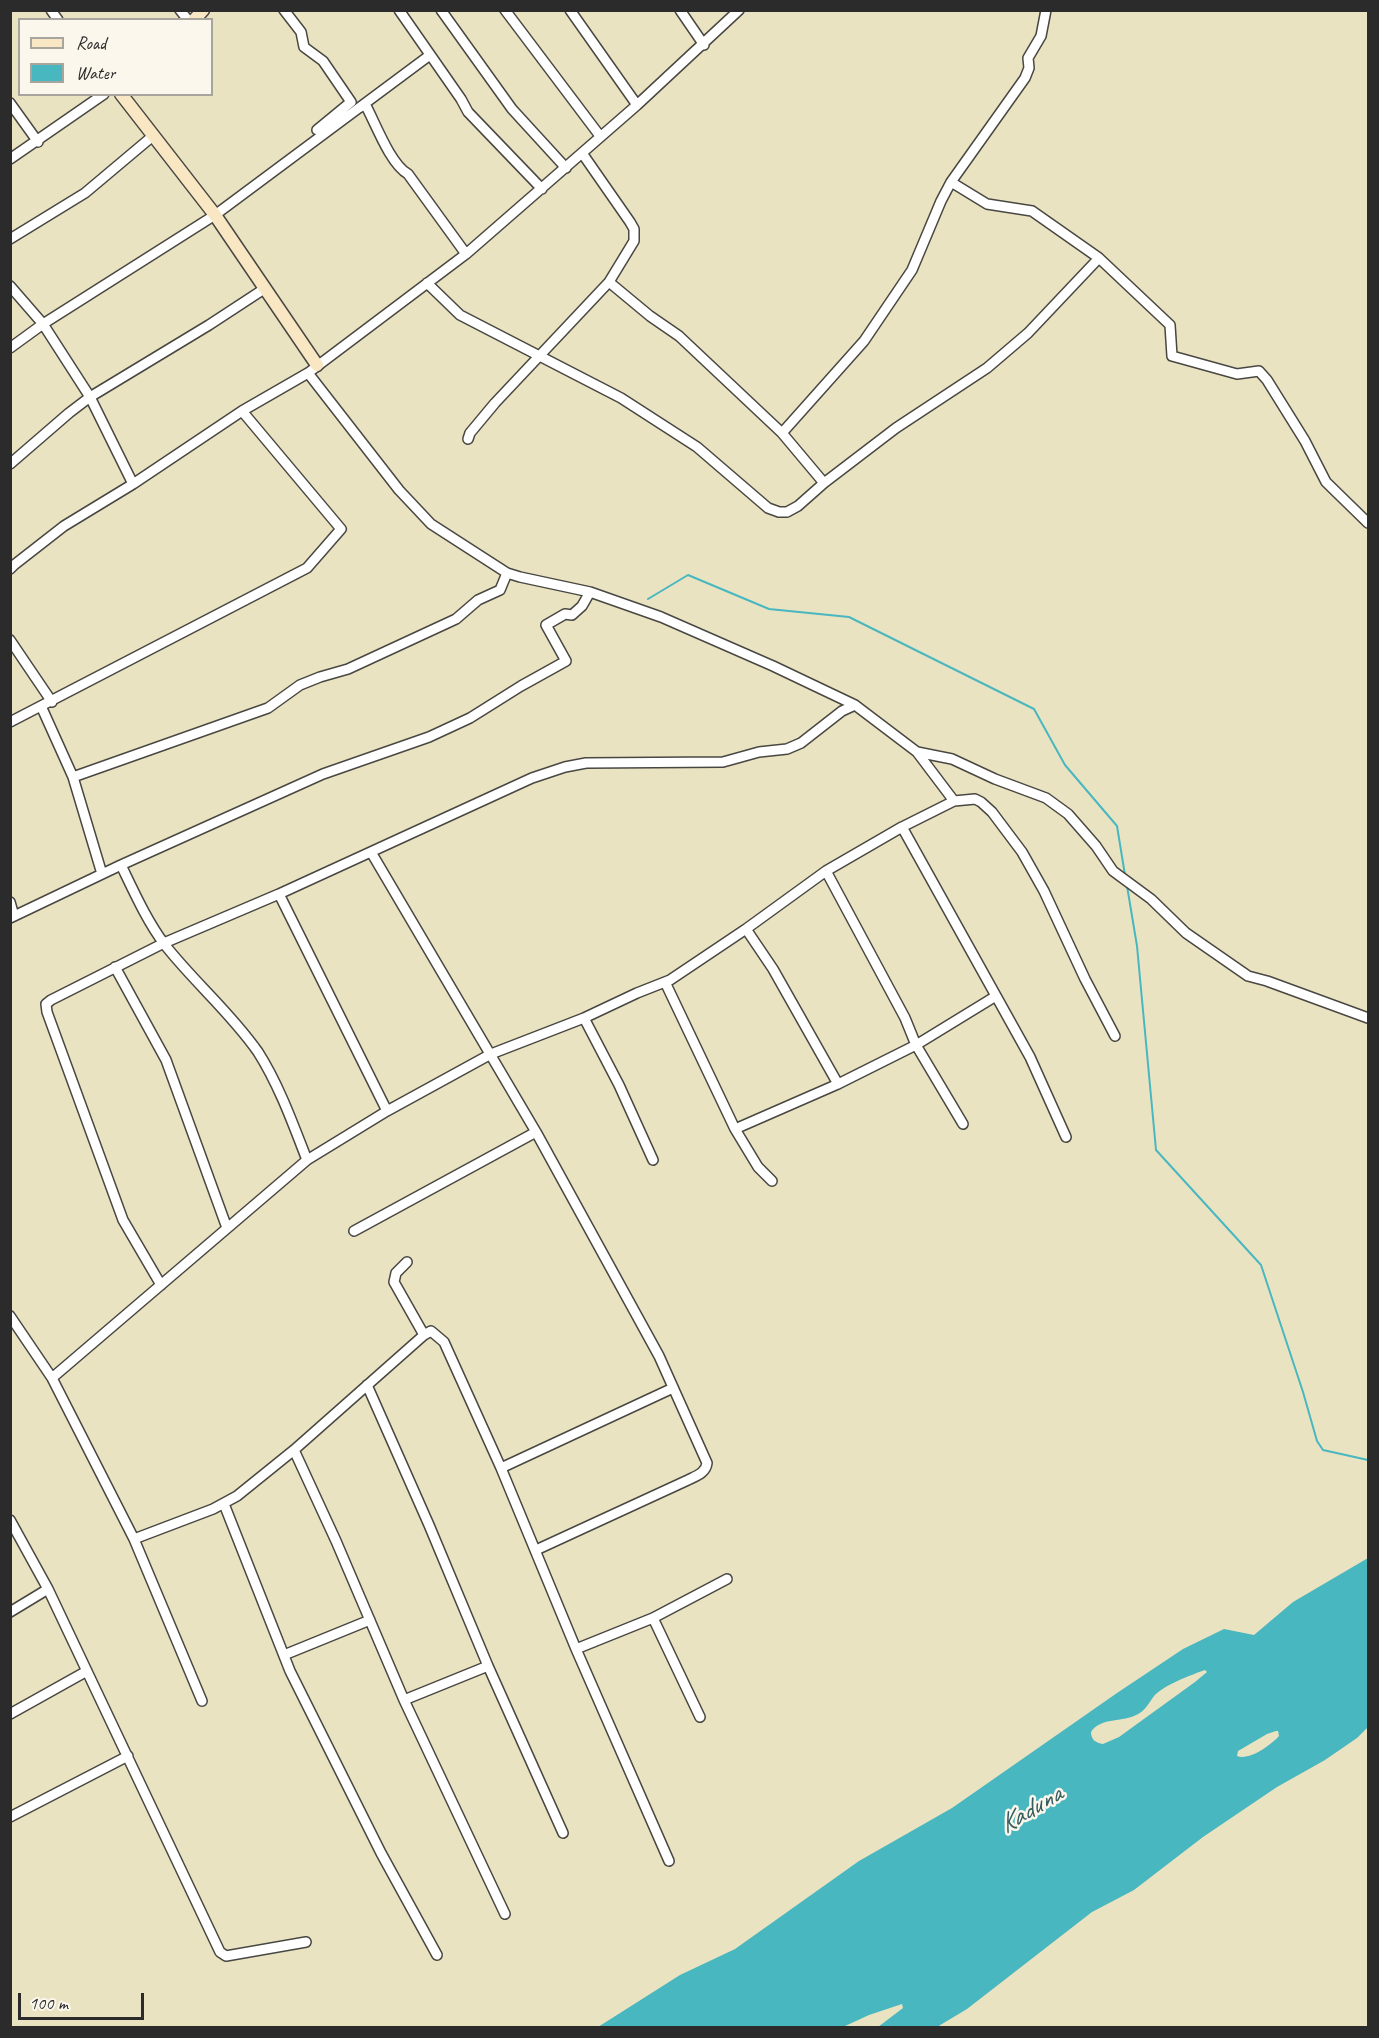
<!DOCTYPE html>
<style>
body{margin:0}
#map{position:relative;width:1379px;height:2038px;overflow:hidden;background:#eae3c1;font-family:Caveat,sans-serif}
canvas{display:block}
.frame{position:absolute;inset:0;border:12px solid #2b2b2b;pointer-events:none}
.legend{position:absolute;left:18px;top:18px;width:195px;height:78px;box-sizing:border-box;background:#fbf7ec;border:2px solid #a8a59f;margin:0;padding:8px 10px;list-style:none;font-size:18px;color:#2b2b2b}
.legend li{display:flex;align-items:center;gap:12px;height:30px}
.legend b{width:30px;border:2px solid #a8a59f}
.scale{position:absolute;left:18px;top:1993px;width:126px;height:27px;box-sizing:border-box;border:3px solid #2b2b2b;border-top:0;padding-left:8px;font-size:18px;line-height:21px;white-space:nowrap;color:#2b2b2b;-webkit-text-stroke:4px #fbf7ec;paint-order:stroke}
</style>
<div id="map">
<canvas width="1379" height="2038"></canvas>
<div class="frame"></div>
<ul class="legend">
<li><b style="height:8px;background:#f9e7c3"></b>Road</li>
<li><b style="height:16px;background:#48b7c0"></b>Water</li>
</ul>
<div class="scale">100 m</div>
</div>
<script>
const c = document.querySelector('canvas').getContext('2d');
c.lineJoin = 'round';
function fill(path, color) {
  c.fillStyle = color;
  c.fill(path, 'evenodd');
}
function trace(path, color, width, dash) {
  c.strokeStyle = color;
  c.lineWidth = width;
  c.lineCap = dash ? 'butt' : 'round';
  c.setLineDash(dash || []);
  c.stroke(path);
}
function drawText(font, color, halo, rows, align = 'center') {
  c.font = font + ' Caveat,sans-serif';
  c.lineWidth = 5;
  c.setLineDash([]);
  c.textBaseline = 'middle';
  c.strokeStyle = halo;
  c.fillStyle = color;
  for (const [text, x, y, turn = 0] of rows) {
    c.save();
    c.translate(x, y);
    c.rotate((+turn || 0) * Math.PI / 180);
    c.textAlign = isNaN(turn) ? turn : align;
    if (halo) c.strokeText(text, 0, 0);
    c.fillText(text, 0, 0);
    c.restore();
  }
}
const water = new Path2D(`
 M1368,1558v169l-11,11 -32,22 -48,27 -74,50 -69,53 -42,22 -125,97 -30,18h-59l25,-19 -1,-4 -33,11 -26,12h-245l82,-52 55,-26 124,-88 93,-53 165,-115 66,-44 41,-20 30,6 39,-33zM1205,1670l2,2 -12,10 -76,55 -16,7c-7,-1 -12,-4 -12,-12 9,-14 29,-10 43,-16 11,-4 14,-12 20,-20 10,-11 37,-21 51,-26zM1276,1731h2l1,5c-8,9 -30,25 -42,20l1,-5 29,-17z`);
const stream = new Path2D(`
 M648,599l40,-24 81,34 80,8 185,92 31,56 52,61 8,49
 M1127,886l10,60 19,204 105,115 42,127 14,49 6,9 45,10`);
const street = new Path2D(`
 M51,10l7,10
 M180,10l8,10
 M284,10l17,22 3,15 19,14 28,41 -34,28
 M399,10l62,89 7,13 74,77
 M441,10l71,99 54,59
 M505,10l95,126
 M570,10l67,95
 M680,10l24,35
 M10,103l28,39
 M359,108l6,-4c10,18 25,60 43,70l58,80
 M10,159l94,-65
 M951,182l36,22 45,7 67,47 71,67 2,31 65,18 22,-3 8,9 38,61 21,41 42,41
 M10,239l75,-46 69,-58
 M609,282l41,34 29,20 103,97 42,50
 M427,283l33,32 161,83 76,49 71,61 11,4h8l11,-6 26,-23 72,-55 91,-60 41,-35 71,-75
 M10,286l33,38 47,73 43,87
 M10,348l33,-24 172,-109 215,-160
 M308,373l91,117 32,34 76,49 13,4 70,15 71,25 112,49 82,39 62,47 37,49 21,-2 6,3 11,10 30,40 22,39 41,88 30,57
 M782,433l82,-92 48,-71 29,-69 10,-19 74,-104 4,-10 -1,-10 13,-22 5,-26
 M468,439l2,-6 25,-30 114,-121 25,-41v-12l-4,-7 -48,-69
 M10,464l59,-51 21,-16 119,-72 55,-36
 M10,569l4,-4 50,-39 69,-42 109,-73 66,-38 158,-119 171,-149 102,-95
 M10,640l42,62
 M41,706l32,71 29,97
 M10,722l297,-154 34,-39 -99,-118
 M917,752l35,7 43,20 51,19 22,16 28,32 17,25 38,28 35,34 62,43 19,5 101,37
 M73,777l195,-69 32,-23 20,-8 28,-8 108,-50 22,-19 22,-10 7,-17
 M902,827l128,230 36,80
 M371,852l165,280 123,224 48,107c-1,10 -11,13 -19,17l-152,70
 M121,865c13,27 26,56 44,80 29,37 66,68 93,107 21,33 35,72 49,108
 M826,871l79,147 11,27 47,79
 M279,894l108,217
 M10,902l4,14
 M10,918l111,-53 202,-91 106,-37 41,-19 51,-32 45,-25 -20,-36 19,-11 7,1 10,-9 8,-14
 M746,929l27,40 65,115
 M115,967l51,93 61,168
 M665,982l70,147 23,38 14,14
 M584,1018l35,67 34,75
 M735,1129l103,-45 78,-39 80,-49
 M354,1231l182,-99
 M407,1262l-11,11 -2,9 30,53
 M161,1285l-38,-65 -76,-208 -1,-8 5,-4 113,-57 115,-49 253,-116 33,-11 21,-4 137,-1 36,-10 28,-3 14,-6 41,-32 13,-6
 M10,1316l42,62 82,161 68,162
 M52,1378l255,-218 80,-49 104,-57 93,-36 53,-25 33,-13 76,-51 80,-58 76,-44 52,-26
 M367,1385l62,140 59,141 75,167
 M294,1450l42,91 68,159 101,214
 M501,1468l172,-80
 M224,1504l66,167 91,182 56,102
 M10,1520l38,69 172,363 6,4 80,-14
 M134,1539l79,-30 24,-13 57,-46 130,-115 7,-4 13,11 57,126 75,181 93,212
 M10,1612l38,-23
 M653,1618l47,99
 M576,1649l77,-31 74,-39
 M284,1655l86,-35
 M404,1700l84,-34
 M10,1714l77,-43
 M10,1817l118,-61`);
const secondary = new Path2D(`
 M194,20l9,-10
 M121,94l94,121 102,150`);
const waterNames = [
 ["Kaduna",1031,1810,-31]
];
fill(water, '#48b7c0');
trace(stream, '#48b7c0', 2);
trace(street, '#484742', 12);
trace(secondary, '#484742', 15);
trace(street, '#fff', 9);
trace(secondary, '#f9e7c3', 12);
drawText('italic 27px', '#355c5f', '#fbf7ec', waterNames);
</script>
